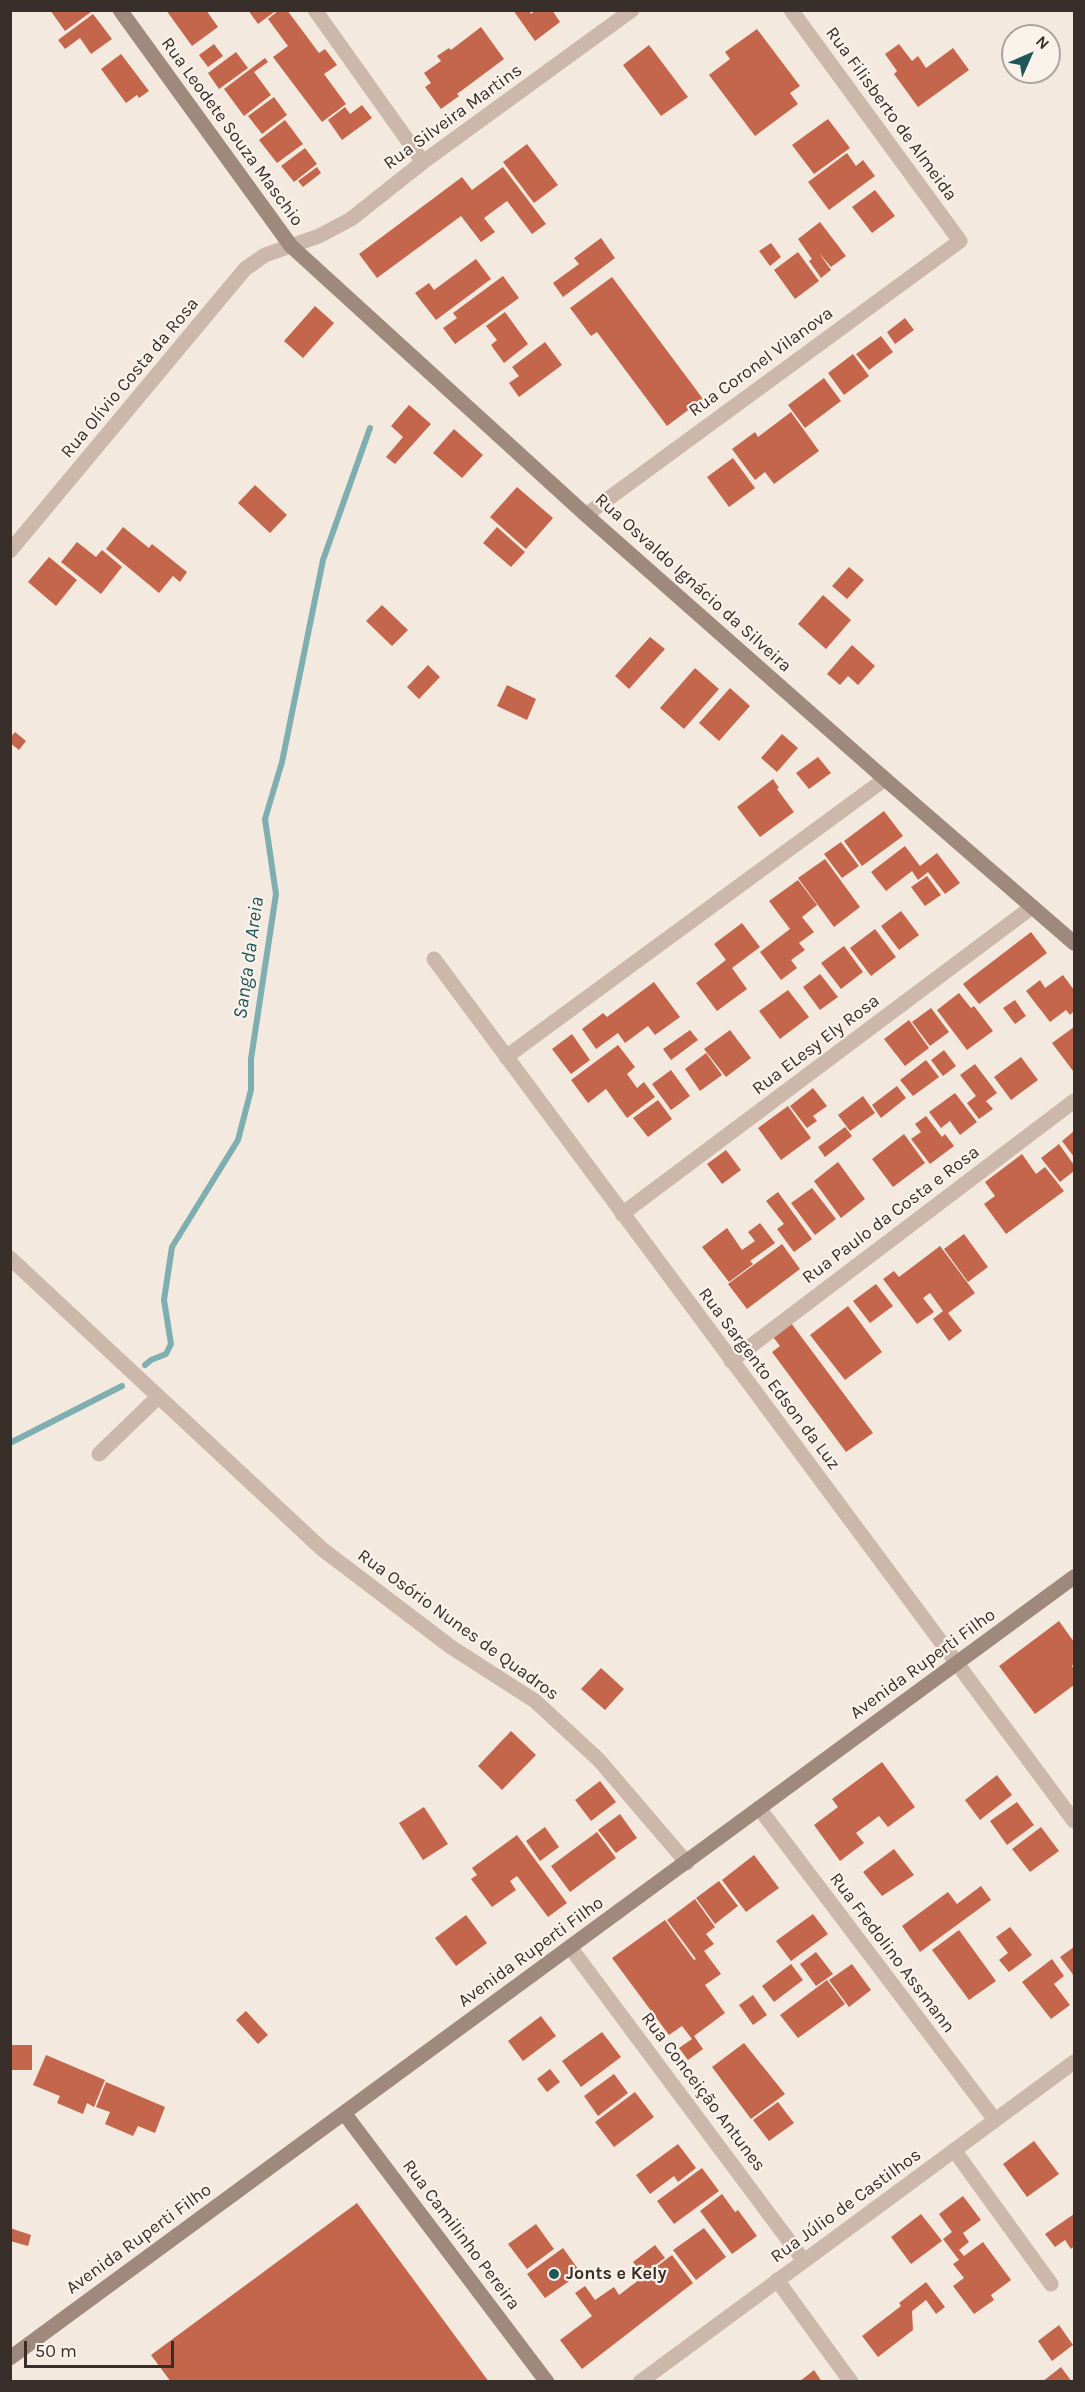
<!DOCTYPE html>
<meta charset="utf-8">
<style>
body{margin:0}
#map{position:relative;width:1085px;height:2392px;overflow:hidden;background:#f3e9df;font-family:Karla,sans-serif}
canvas{display:block}
.frame{position:absolute;inset:0;border:12px solid #382e2a;pointer-events:none}
.north{position:absolute;left:1001px;top:24px;width:60px;height:60px;box-sizing:border-box;background:#faf3eb;border:2px solid #aca49e;border-radius:50%;rotate:45deg;font-size:16px;font-weight:700;line-height:24px;text-align:center;color:#382e2a}
.north::after{content:'';display:block;margin:auto;width:21px;height:27px;background:#1f575a;clip-path:polygon(50% 0,100% 100%,50% 72%,0 100%)}
.scale{position:absolute;left:24px;top:2341px;width:150px;height:27px;box-sizing:border-box;border:3px solid #382e2a;border-top:0;padding-left:8px;font-size:18px;line-height:21px;white-space:nowrap;color:#382e2a;-webkit-text-stroke:4px #faf3eb;paint-order:stroke}
</style>
<div id="map">
<canvas width="1085" height="2392"></canvas>
<div class="frame"></div>
<div class="north">N</div>
<div class="scale">50 m</div>
</div>
<script>
const c = document.querySelector('canvas').getContext('2d');
c.lineJoin = 'round';
function trace(path, color, width, dash) {
  c.strokeStyle = color;
  c.lineWidth = width;
  c.lineCap = dash ? 'butt' : 'round';
  c.setLineDash(dash || []);
  c.stroke(path);
}
function fill(path, color) {
  c.fillStyle = color;
  c.fill(path, 'evenodd');
}
function drawText(font, color, halo, rows, align = 'center') {
  c.font = font + ' Karla,sans-serif';
  c.lineWidth = 4.5;
  c.setLineDash([]);
  c.textBaseline = 'middle';
  c.strokeStyle = halo;
  c.fillStyle = color;
  for (const [text, x, y, turn = 0] of rows) {
    c.save();
    c.translate(x, y);
    c.rotate((+turn || 0) * Math.PI / 180);
    c.textAlign = isNaN(turn) ? turn : align;
    if (halo) c.strokeText(text, 0, 0);
    c.fillText(text, 0, 0);
    c.restore();
  }
}
const stream = new Path2D(`
 M145,1365l6,-5 15,-6 5,-10 -7,-44 8,-53 66,-107 13,-50v-31l25,-165 -11,-75 17,-57 41,-202 47,-132
 M10,1443l112,-57`);
const building = new Path2D(`
 M50,10h40l1,2 -26,19z
 M166,10h40l12,17 -26,19z
 M248,10h29l-19,14z
 M279,10h8l32,43 6,-4 12,16 -13,9 22,30 -24,18 -49,-65 15,-11 -20,-27z
 M513,10h16l2,4 5,-4h16l8,12 -25,19z
 M93,14l19,25 -21,15 -11,-16 -15,11 -7,-9z
 M481,27l23,32 -47,35 2,2 -18,13 -16,-22 6,-4 -7,-10 17,-12 -4,-5 12,-8 2,2z
 M757,29l43,57 -10,7 8,11 -43,32 -46,-61 21,-16 -5,-7z
 M214,44l9,12 -15,11 -9,-12z
 M899,44l13,17 6,-5 8,12 27,-20 16,22 -51,37 -24,-33 3,-3 -12,-17z
 M649,45l39,52 -27,19 -38,-51z
 M236,52l12,16 -29,21 -11,-16z
 M121,54l28,37 -10,7 -2,-3 -11,8 -25,-34z
 M265,58l3,4 -14,10 17,23 -27,21 -20,-27z
 M274,97l13,18 -25,19 -14,-18z
 M362,105l10,13 -30,22 -14,-20 17,-13 5,7z
 M828,119l22,29 -36,26 -22,-29z
 M285,120l18,24 -26,19 -18,-23z
 M527,144l31,41 -24,18 -31,-41z
 M305,148l12,16 -23,18 -13,-16z
 M847,153l9,13 7,-6 12,16 -46,34 -21,-28z
 M317,167l4,6 -18,14 -5,-6z
 M503,167l43,57 -14,10 -25,-33 -23,17 11,14 -14,10 -20,-26 -84,62 -18,-24 103,-77 10,13z
 M875,190l20,26 -23,17 -20,-26z
 M820,222l26,34 -15,11 -12,-14 12,17 -10,8 -12,-17 3,-2 -14,-20z
 M601,238l14,20 -52,39 -10,-14 26,-19 -5,-6z
 M771,243l10,14 -11,9 -11,-15z
 M798,252l21,29 -24,18 -21,-29z
 M476,259l15,20 -55,41 -21,-27 14,-10 5,7z
 M503,276l16,22 -64,46 -12,-16 14,-10 -4,-5z
 M612,277l91,122 -36,27 -70,-94 -6,4 -21,-28z
 M315,306l19,17 -31,35 -19,-17z
 M505,312l23,32 -24,19 -13,-18 6,-5 -11,-14z
 M905,318l9,12 -19,14 -8,-12z
 M881,336l12,16 -24,18 -13,-16z
 M545,342l17,23 -43,32 -10,-14 10,-7 -7,-9z
 M853,354l16,22 -25,19 -16,-22z
 M824,378l17,23 -36,27 -17,-23z
 M409,405l22,19 -36,40 -9,-7 17,-20 -12,-11z
 M791,412l28,39 -45,33 -9,-12 -10,8 -23,-31 23,-17 3,5z
 M454,429l29,26 -21,23 -29,-25z
 M733,458l22,30 -26,19 -22,-30z
 M255,485l32,30 -17,18 -32,-30z
 M517,487l36,31 -27,31 -36,-32z
 M123,527l26,21 3,-4 35,28 -7,10 -7,-6 -14,17 -53,-44z
 M497,527l28,25 -14,15 -28,-24z
 M77,542l19,15 6,-7 20,17 -21,27 -40,-32z
 M49,557l28,23 -21,26 -28,-24z
 M849,567l15,13 -17,19 -15,-13z
 M823,595l28,25 -25,29 -28,-25z
 M382,605l26,25 -16,16 -26,-25z
 M650,637l15,12 -36,40 -14,-13z
 M852,645l23,21 -17,19 -10,-9 -8,9 -13,-11z
 M428,665l12,12 -21,22 -12,-12z
 M695,668l24,21 -35,40 -24,-21z
 M507,685l29,14 -9,21 -30,-14z
 M730,688l20,18 -31,35 -20,-18z
 M15,732l11,9 -7,9 -9,-7v-5z
 M782,734l16,14 -21,24 -16,-14z
 M818,757l13,16 -22,16 -13,-16z
 M773,779l6,9 -2,1 17,23 -34,25 -23,-30z
 M884,811l19,25 -41,30 -18,-25z
 M841,842l18,24 -17,12 -18,-24z
 M905,846l15,20 17,-13 23,30 -15,11 -17,-22 -10,8 -6,-9 -26,20 -15,-19z
 M825,859l35,48 -26,20 -36,-49z
 M927,876l14,19 -16,11 -14,-19z
 M798,880l19,25 -15,12 12,15 -15,11 6,7 -14,10 6,8 -16,12 -21,-28 30,-23 -21,-28z
 M901,911l18,24 -20,15 -18,-24z
 M742,923l18,24 -28,21 15,21 -30,22 -21,-28 30,-23 -12,-16z
 M875,929l21,28 -25,19 -21,-28z
 M1031,932l16,21 -68,51 -16,-20z
 M844,946l19,26 -22,17 -20,-26z
 M820,974l18,23 -18,13 -17,-23z
 M1063,975l11,15v21l-4,4 -4,-5 -16,12 -24,-31 14,-11 5,8z
 M654,982l26,35 -25,18 -7,-9 -23,17 -7,-10 -22,16 -14,-20 21,-16 4,4z
 M788,990l21,27 -29,22 -21,-28z
 M959,993l12,15 3,-2 19,25 -26,19 -30,-40z
 M1015,1000l11,16 -11,8 -12,-16z
 M931,1008l18,24 -19,14 -18,-24z
 M909,1020l20,28 -24,18 -21,-27z
 M1074,1027v43l-1,1 -21,-28z
 M690,1030l8,10 -27,20 -8,-11z
 M730,1030l21,28 -25,19 -22,-28z
 M572,1034l18,26 -19,14 -19,-25z
 M618,1045l17,22 -8,7 10,14 7,-6 11,15 -28,21 -21,-29 -18,14 -17,-23z
 M944,1050l12,16 -13,10 -12,-16z
 M706,1053l16,22 -22,16 -15,-22z
 M1021,1057l17,23 -27,20 -17,-23z
 M926,1060l13,17 -26,19 -13,-16z
 M975,1064l22,29 -11,8 7,8 -14,10 -12,-16 9,-7 -16,-21z
 M671,1070l19,26 -19,14 -19,-26z
 M897,1086l9,12 -25,20 -9,-13z
 M813,1088l14,18 -14,10 4,5 -10,7 -17,-22z
 M955,1093l22,29 -17,13 -10,-14 -9,7 -12,-16z
 M863,1096l12,17 -25,18 -12,-16z
 M658,1100l14,19 -24,18 -15,-19z
 M788,1106l23,32 -30,22 -23,-32z
 M926,1116l16,21 3,-3 9,12 -24,18 -19,-25 10,-7 -6,-8z
 M845,1127l7,9 -27,21 -7,-10z
 M1074,1131v26l-12,-16z
 M904,1134l21,29 -32,24 -21,-28z
 M1059,1144l15,21v6l-14,11 -19,-24z
 M726,1150l15,20 -19,14 -15,-20z
 M1022,1154l14,20 9,-7 19,24 -58,43 -22,-30 11,-8 -10,-14z
 M838,1162l27,37 -24,19 -27,-37z
 M812,1188l24,31 -21,16 -24,-32z
 M778,1192l34,47 -18,13 -17,-23 7,-5 -18,-23z
 M760,1223l15,20 -25,18 3,3 -24,18 -27,-35 25,-19 15,22 13,-9 -7,-9z
 M964,1234l24,33 -20,15 -24,-33z
 M782,1244l18,25 -53,40 -19,-25z
 M940,1246l35,47 -27,20 14,18 -13,10 -16,-22 10,-8 -13,-18 -7,5 11,14 -17,12 -34,-45 11,-8 5,6z
 M876,1284l17,22 -23,17 -17,-22z
 M848,1306l34,46 -37,28 -35,-45z
 M791,1323l82,110 -27,19 -74,-100 8,-6 -7,-9z
 M1059,1621l15,21v21l-2,3 2,4v15l-39,29 -36,-48z
 M601,1668l23,21 -19,21 -24,-21z
 M511,1731l25,24 -34,35 -24,-24z
 M882,1762l33,45 -27,20 -9,-11 -23,17 8,10 -24,18 -26,-36 24,-18 -6,-8z
 M997,1775l15,20 -32,25 -15,-20z
 M600,1781l16,21 -25,19 -16,-21z
 M1017,1802l17,23 -27,20 -17,-24z
 M424,1807l24,37 -25,16 -24,-37z
 M620,1814l17,24 -21,15 -18,-23z
 M545,1827l14,20 -19,14 -14,-20z
 M1041,1827l18,24 -29,21 -18,-23z
 M597,1832l19,26 -46,34 -19,-26z
 M517,1835l50,68 -19,14 -31,-41 -7,5 6,9 -24,17 -21,-28 6,-4 -5,-7z
 M894,1849l20,26 -32,21 -19,-24z
 M754,1855l25,33 -33,24 -24,-32z
 M719,1881l19,25 -23,18 -19,-26z
 M981,1886l10,14 -71,52 -18,-26 46,-34 9,12z
 M695,1899l20,28 -9,7 8,10 -10,7 17,23 -16,11 20,28 -31,23 9,13 -15,11 -9,-12 13,-9 -10,-13 -13,9 -57,-77 53,-38 29,40 2,-1 -29,-39z
 M813,1914l15,20 -37,27 -15,-20z
 M466,1915l21,28 -31,23 -21,-28z
 M1010,1927l22,28 -23,17 -10,-12 9,-7 -12,-16z
 M959,1930l37,51 -27,19 -37,-50z
 M1074,1947v29l-14,-19z
 M816,1952l17,22 -17,12 -16,-22z
 M1052,1959l12,17 -10,8 16,21 -19,14 -29,-37z
 M791,1964l12,16 -29,22 -12,-16z
 M852,1964l19,26 -22,17 -20,-27z
 M827,1980l18,24 -47,34 -18,-23z
 M753,1995l14,20 -14,10 -14,-20z
 M246,2011l22,24 -10,9 -22,-24z
 M541,2016l15,20 -33,25 -15,-20z
 M602,2032l19,25 -40,30 -19,-26z
 M744,2043l41,51 -34,25 -39,-52z
 M10,2045h22v25h-22z
 M46,2055l59,25 -11,27 -7,-4 -4,11 -26,-11 3,-7 -27,-11z
 M550,2069l10,13 -13,10 -10,-13z
 M614,2074l14,19 -30,23 -14,-20z
 M106,2082l59,25 -10,26 -17,-7 -5,10 -28,-12 5,-12 -14,-5z
 M635,2092l19,25 -40,30 -19,-25z
 M778,2102l16,21 -25,18 -16,-21z
 M1034,2141l25,33 -32,23 -24,-33z
 M678,2144l18,24 -18,14 -4,-6 -24,18 -14,-19z
 M702,2168l17,23 -45,33 -17,-23z
 M722,2194l13,18 3,-2 19,26 -25,18 -32,-43z
 M963,2196l18,24 -18,13 6,9 -10,8 5,6 19,-14 28,38 -20,15 3,5 -20,14 -21,-28 11,-8 -11,-14 6,-4 -16,-21 9,-7 -13,-18z
 M357,2203l132,179h-318l-20,-27z
 M921,2214l21,27 -31,23 -20,-27z
 M1074,2214v32l-3,3 -6,-9 -10,7 -10,-13z
 M536,2224l18,25 -27,20 -19,-25z
 M10,2228l21,7 -3,11 -18,-5z
 M704,2228l22,29 -30,23 -23,-30z
 M655,2245l10,13 -22,16 -10,-12z
 M563,2248l18,25 -36,25 -18,-24z
 M672,2255l21,28 -111,86 -22,-29 32,-24 -17,-23 10,-7 10,14 19,-13 5,8z
 M926,2282l19,25 -9,7 -10,-14 -14,11 1,19 -35,27 -16,-21 39,-30 -2,-3z
 M1059,2325l14,20 -21,16 -14,-20z
 M1061,2367l11,15h-30z
 M814,2370l8,12h-23z`);
const street = new Path2D(`
 M315,10l108,152
 M586,515l374,-274 -169,-231
 M10,551l235,-282 20,-14 54,-19 32,-17 72,-57 209,-152
 M434,959l640,862
 M506,1057l379,-278
 M622,1214l410,-307
 M10,1258l312,291 129,98 84,54 64,59 88,103
 M731,1361l343,-260
 M99,1454l59,-57
 M759,1808l236,312
 M570,1947l234,314
 M954,2150l97,134
 M777,2280l74,102
 M640,2382l434,-320`);
const secondary = new Path2D(`
 M120,10l171,236 295,269 299,264 189,164
 M344,2113l203,269
 M10,2358l1064,-781`);
const markers = [
 [554,2274,6,"#1f575a"]
];
const streetNames = [
 ["Rua Filisberto de Almeida",891,114,54],
 ["Rua Silveira Martins",453,117,-36],
 ["Rua Leodete Souza Maschio",232,132,54],
 ["Rua Coronel Vilanova",761,362,-36],
 ["Rua Olívio Costa da Rosa",130,378,-50],
 ["Rua Osvaldo Ignácio da Silveira",693,583,42],
 ["Rua ELesy Ely Rosa",816,1045,-37],
 ["Rua Paulo da Costa e Rosa",891,1215,-37],
 ["Rua Sargento Edson da Luz",769,1379,53],
 ["Rua Osório Nunes de Quadros",458,1625,36],
 ["Avenida Ruperti Filho",923,1664,-36],
 ["Avenida Ruperti Filho",531,1952,-36],
 ["Rua Fredolino Assmann",892,1953,53],
 ["Rua Conceição Antunes",703,2092,53],
 ["Rua Júlio de Castilhos",846,2206,-36],
 ["Rua Camilinho Pereira",461,2235,53],
 ["Avenida Ruperti Filho",139,2239,-36]
];
const poiNames = [
 ["Jonts e Kely",566,2274]
];
const waterNames = [
 ["Sanga da Areia",249,958,-82]
];
trace(stream, '#7eaeaf', 6);
fill(building, '#c4664b');
trace(street, '#cbb8aa', 15);
trace(secondary, '#9f887c', 15);
for (const [x, y, r, color] of markers) {
  const dot = new Path2D();
  dot.arc(x, y, r, 0, 2 * Math.PI);
  c.fillStyle = color;
  c.fill(dot);
  trace(dot, '#faf3eb', 2);
}
drawText('18px', '#382e2a', '#faf3eb', streetNames);
drawText('bold 18px', '#382e2a', '#faf3eb', poiNames, 'left');
drawText('italic 20px', '#1f575a', '#faf3eb', waterNames);
</script>
